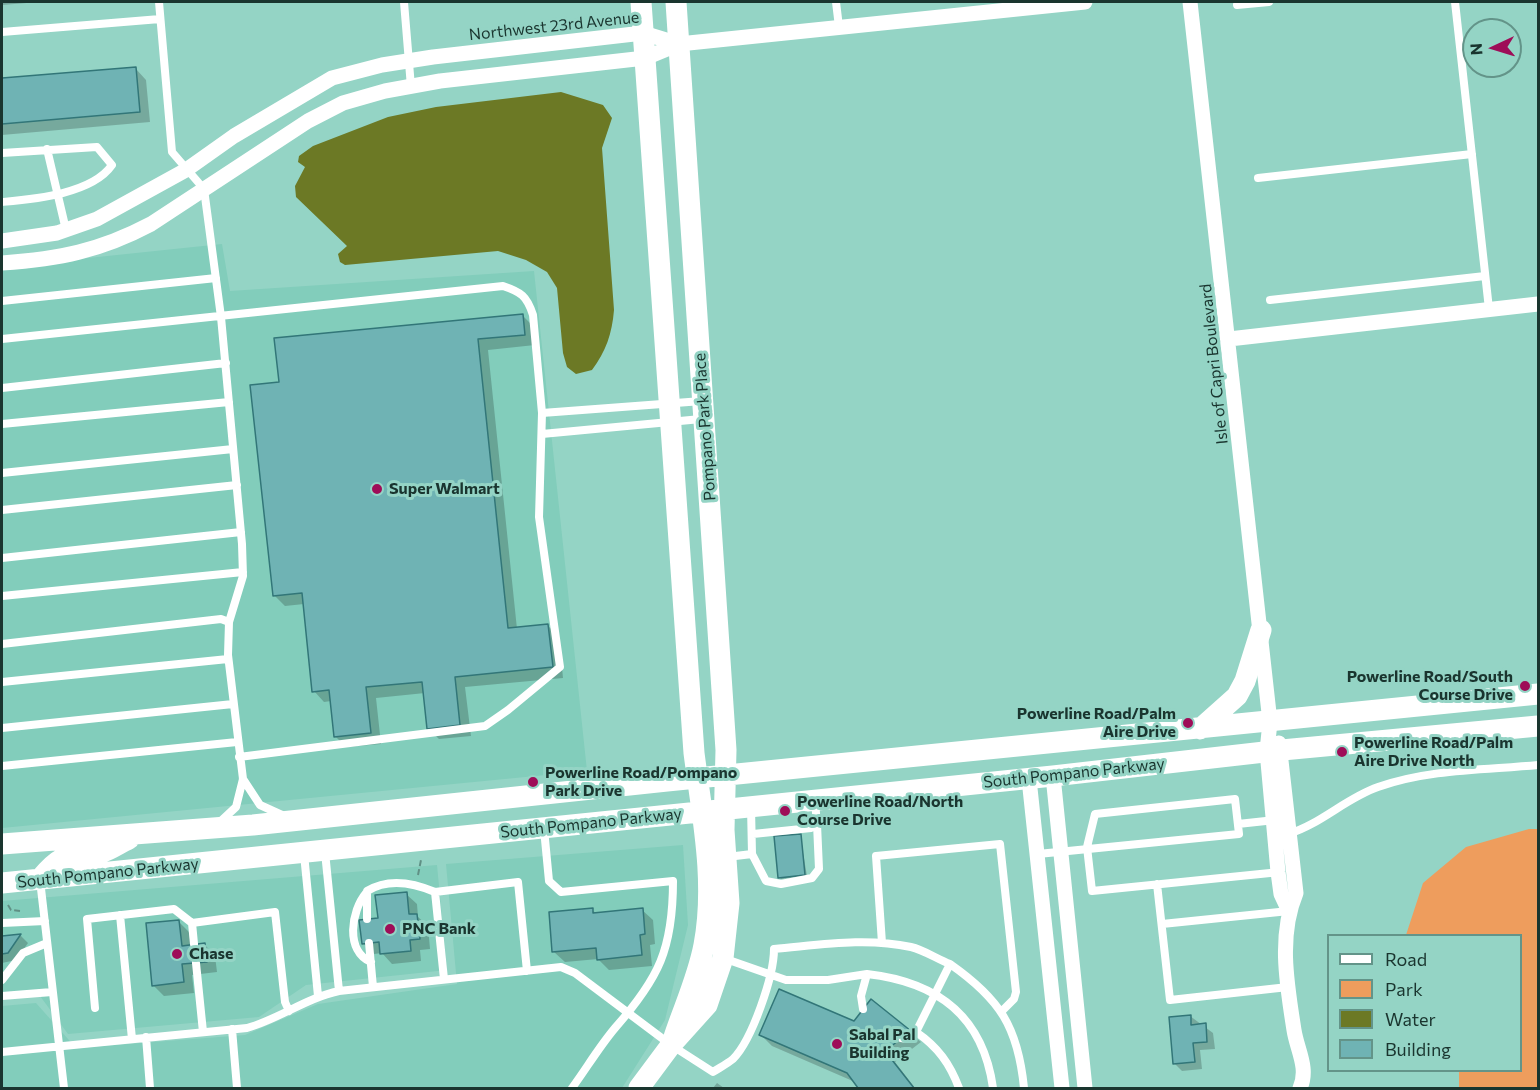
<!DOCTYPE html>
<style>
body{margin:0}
#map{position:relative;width:1540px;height:1090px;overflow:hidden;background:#94d4c5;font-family:Commissioner,sans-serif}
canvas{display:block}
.frame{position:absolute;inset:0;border:3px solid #1a352f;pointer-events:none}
.legend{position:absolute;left:1327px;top:934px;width:195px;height:138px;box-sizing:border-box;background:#94d4c5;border:2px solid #639489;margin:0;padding:8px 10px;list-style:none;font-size:18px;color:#1a352f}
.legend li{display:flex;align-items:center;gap:12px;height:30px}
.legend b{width:30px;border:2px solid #639489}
.north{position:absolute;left:1462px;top:18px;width:60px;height:60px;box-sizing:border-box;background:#94d4c5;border:2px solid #639489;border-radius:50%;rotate:266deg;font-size:16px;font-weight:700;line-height:24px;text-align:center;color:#1a352f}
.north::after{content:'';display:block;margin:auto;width:21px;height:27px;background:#9e0d58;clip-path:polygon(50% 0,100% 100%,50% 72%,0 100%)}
</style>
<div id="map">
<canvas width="1540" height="1090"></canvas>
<div class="frame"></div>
<ul class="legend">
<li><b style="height:8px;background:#fff"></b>Road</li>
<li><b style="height:16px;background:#ee9d5d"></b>Park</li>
<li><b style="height:16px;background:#6c7925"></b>Water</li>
<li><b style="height:16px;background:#6fb3b4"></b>Building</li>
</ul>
<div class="north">N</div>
</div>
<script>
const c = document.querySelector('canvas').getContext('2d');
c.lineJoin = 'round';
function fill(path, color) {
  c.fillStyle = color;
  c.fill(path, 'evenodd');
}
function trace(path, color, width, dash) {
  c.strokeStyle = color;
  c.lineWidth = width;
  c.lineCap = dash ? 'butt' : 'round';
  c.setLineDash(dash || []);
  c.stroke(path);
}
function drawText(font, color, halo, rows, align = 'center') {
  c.font = font + ' Commissioner,sans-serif';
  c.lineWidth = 6;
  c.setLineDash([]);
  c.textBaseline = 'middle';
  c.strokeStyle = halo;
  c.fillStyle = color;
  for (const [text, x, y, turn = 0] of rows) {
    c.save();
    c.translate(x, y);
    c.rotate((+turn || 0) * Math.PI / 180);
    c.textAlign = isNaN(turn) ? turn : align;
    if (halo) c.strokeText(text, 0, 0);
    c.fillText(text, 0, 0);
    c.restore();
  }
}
const built = new Path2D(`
 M222,244l8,47 304,-20 53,500 -585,57v-561z
 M683,845l5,80 -23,95 -43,68h-620v-82l34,-3 40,45 169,-13 73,-31 139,-20 -11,-120z
 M437,865l10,105 -141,15 -47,32 -191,17 -28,-38 -38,4v-99z`);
const green = new Path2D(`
 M1529,829h9v259h-79v-17l61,-1v-134l-114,-1 17,-52 43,-36z`);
const water = new Path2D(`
 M561,92l42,13 9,13 -10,30 12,162c-2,24 -8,41 -22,60l-16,4 -9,-7 -4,-14 -6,-65 -10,-16 -21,-12 -28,-9 -153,14 -5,-3 -2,-8 9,-8 -51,-49 -1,-11 10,-19 -7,-5 1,-6 14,-10 75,-29 48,-10z`);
const shadow = new Path2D(`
 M2,2h37l-37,3z
 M136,69l10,11 4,42 -148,13v-55z
 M522,315l11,11 2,19 -47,5 29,279 31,-3 11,10 4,42 -98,9 6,49 -32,3 -11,-11 -3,-35 -49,5 5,46 -35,3 -11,-11 -4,-35 -7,1 -10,-11 -10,-87 -19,2 -11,-11 7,-211z
 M800,835l7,41 -26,3 -2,-2z
 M406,894l11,10 1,13 10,9 2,23 -10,1 1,11 -29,3 -10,-11 -8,1 -11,-11 16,-24z
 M592,910l5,4 45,-4 11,10 2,24 -5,1 2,21 -43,4 -11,-11 -33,3 -11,-10z
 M179,922l10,10 2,14 14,-1 10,11 2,16 -25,3 2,18 -30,3 -11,-11z
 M21,936l7,7 -12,17 -14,3v-25z
 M871,1001l50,41 -26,20 20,26h-55l-5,-6 -83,-36 -11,-11 93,-12z
 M1190,1016l23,17 2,16 -15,1 2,19 -20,2 -8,-8z
 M717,1083l7,5h-11z`);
const building = new Path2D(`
 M136,67l4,45 -138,12v-46z
 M523,314l2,21 -47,4 30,289 40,-4 5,43 -98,10 5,48 -33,4 -5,-47 -56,5 5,46 -37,4 -5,-47 -17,2 -10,-99 -29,3 -23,-211 29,-3 -5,-44z
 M801,834l4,41 -27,3 -4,-42z
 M407,892l2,22h8l3,25 -10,1 1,11 -31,3 -1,-12 -17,2 -3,-24 19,-2 -3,-23z
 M593,908v5l50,-5 2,26 -5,1 2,20 -45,5 -1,-12 -44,4 -3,-40z
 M179,920l3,26 23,-3 2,19 -25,2 2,18 -32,4 -6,-63z
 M21,934l-13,19 -6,1v-18z
 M779,989l75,32 17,-22 40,32 -26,20 29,37h-56l-11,-15 -88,-38z
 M1191,1015v10l15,-2 1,19 -14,1 2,19 -22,2 -4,-47z`);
const path = new Path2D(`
 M418,875l3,-15
 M8,905l3,5 9,1`);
const lane = new Path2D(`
 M159,2l13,150 32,37 17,128 21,227 1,32 -14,46 -1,33 15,124 -7,28 -15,14
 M404,2l7,85
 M836,2l3,25
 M1455,2l34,307
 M1237,5l32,-3
 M2,32l158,-13
 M47,149l19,81
 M2,153l95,-6 15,18c-20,29 -78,34 -110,37
 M1258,178l214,-24
 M1270,300l215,-24
 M2,301l214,-23
 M2,339l501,-53c18,6 24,10 30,29l9,98 -3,104 21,150 -52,43 -23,16 -246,31
 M2,388l224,-25
 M542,413l160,-12
 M2,424l227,-22
 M542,434l159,-15
 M2,473l231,-24
 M2,510l235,-25
 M2,558l239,-26
 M2,596l241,-24
 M2,644l219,-25 8,3
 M2,682l226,-23
 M2,728l231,-24
 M2,766l235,-24
 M243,779l17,26 22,10
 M1238,824l37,-4
 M544,829l5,52 12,11 112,-11c0,68 -14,97 -58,147 -16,19 -29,41 -43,60
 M753,834l58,-6 6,-4 -2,-22
 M1288,834c33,-10 58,-36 90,-47 51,-18 108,-17 160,-22
 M325,852l14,139
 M304,854l14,142
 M752,854l14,27 15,3 31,-6 7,-9 -2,-45
 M1038,854l201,-20 -4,-35 -140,15 -8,33 5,44 188,-19
 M727,857l25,-3 -1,-47
 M40,880l24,208
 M1157,884l13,116 118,-13
 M366,893c-15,18 -21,58 5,69
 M120,915l12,124
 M367,919v-28c21,-13 47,-8 68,1
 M2,923l43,-2
 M1162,924l127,-13
 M369,943l4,44
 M882,943l-6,-87 124,-12 16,148 -2,7 -13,13
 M194,944l-2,-21 83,-11 10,90 4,9
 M723,958l63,22h42l39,-6
 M196,963l7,69
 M444,979l-9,-87 83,-10 9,89
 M2,980l21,-27 24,-10
 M2,996l50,-4
 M95,1008l-8,-89 87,-10 18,14
 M863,1009l-2,-13 6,-22c71,8 116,42 126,114
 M232,1029l5,59
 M146,1037l4,51
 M901,1038l6,1 9,-7
 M2,1052l245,-24c32,-9 59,-30 92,-37l222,-24 14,6 96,72 42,27c6,-4 14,-8 20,-13 19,-19 41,-83 41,-110 46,-4 91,-12 137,-2 13,3 26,12 39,17
 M959,1088c-9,-24 -21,-41 -43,-56l34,-68c50,35 68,63 74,124`);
const street = new Path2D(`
 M1190,2l80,720 -3,29 11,121 3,22 8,17
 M2,241l55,-8 40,-14 89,-49 48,-34 98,-58 50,-13 51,-8 210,-24 36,11
 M2,263c57,-4 98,-12 149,-39l157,-103 35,-18 42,-12 55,-10 205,-23 34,-14 406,-42
 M1229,339l309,-35
 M1279,743l17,150c-18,43 -9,92 -2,137 3,20 15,38 6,58
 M1053,776l32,312
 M1029,779l33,309`);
const secondary = new Path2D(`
 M641,2l53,751c8,63 22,128 10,192 -6,32 -20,62 -30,92
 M1200,729l37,-33 8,-15 16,-51
 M2,844l251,-19 414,-44 871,-87
 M40,879c30,-36 30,-15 63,-27 9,-3 17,-9 26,-13
 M2,883l1051,-107 229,-26 256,-24
 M639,1088l32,-43 36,-40 16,-47 6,-55 -5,-73 2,-80 -50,-748`);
const markers = [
 [377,489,6,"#9e0d58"],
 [1525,686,6,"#9e0d58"],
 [1188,723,6,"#9e0d58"],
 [1342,752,6,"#9e0d58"],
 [533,782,6,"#9e0d58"],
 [785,811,6,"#9e0d58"],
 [390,929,6,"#9e0d58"],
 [177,954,6,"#9e0d58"],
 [837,1044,6,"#9e0d58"]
];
const streetNames = [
 ["Northwest 23rd Avenue",554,26,-6],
 ["Isle of Capri Boulevard",1214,364,-96],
 ["Pompano Park Place",705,427,-94],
 ["South Pompano Parkway",1074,773,-6],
 ["South Pompano Parkway",591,823,-6],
 ["South Pompano Parkway",108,873,-6]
];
const poiNames = [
 ["Super Walmart",389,489],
 ["Powerline Road/South",1513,677,"right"],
 ["Course Drive",1513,695,"right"],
 ["Powerline Road/Palm",1176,714,"right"],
 ["Aire Drive",1176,732,"right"],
 ["Powerline Road/Palm",1354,743],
 ["Aire Drive North",1354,761],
 ["Powerline Road/Pompano",545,773],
 ["Park Drive",545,791],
 ["Powerline Road/North",797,802],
 ["Course Drive",797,820],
 ["PNC Bank",402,929],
 ["Chase",189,954],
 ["Sabal Pal",849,1035],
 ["Building",849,1053]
];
fill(built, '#82cdbb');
fill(green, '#ee9d5d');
fill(water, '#6c7925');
fill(shadow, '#0003');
fill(building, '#6fb3b4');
trace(building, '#327678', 1.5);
trace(path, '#609085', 2, [6, 3]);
trace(lane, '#fff', 8);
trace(street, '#fff', 15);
trace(secondary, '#fff', 21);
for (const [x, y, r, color] of markers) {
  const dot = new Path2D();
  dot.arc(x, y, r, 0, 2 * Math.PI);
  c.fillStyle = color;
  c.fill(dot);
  trace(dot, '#94d4c5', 2);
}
drawText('16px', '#1a352f', '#94d4c5', streetNames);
drawText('bold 16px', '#1a352f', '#94d4c5', poiNames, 'left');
</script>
